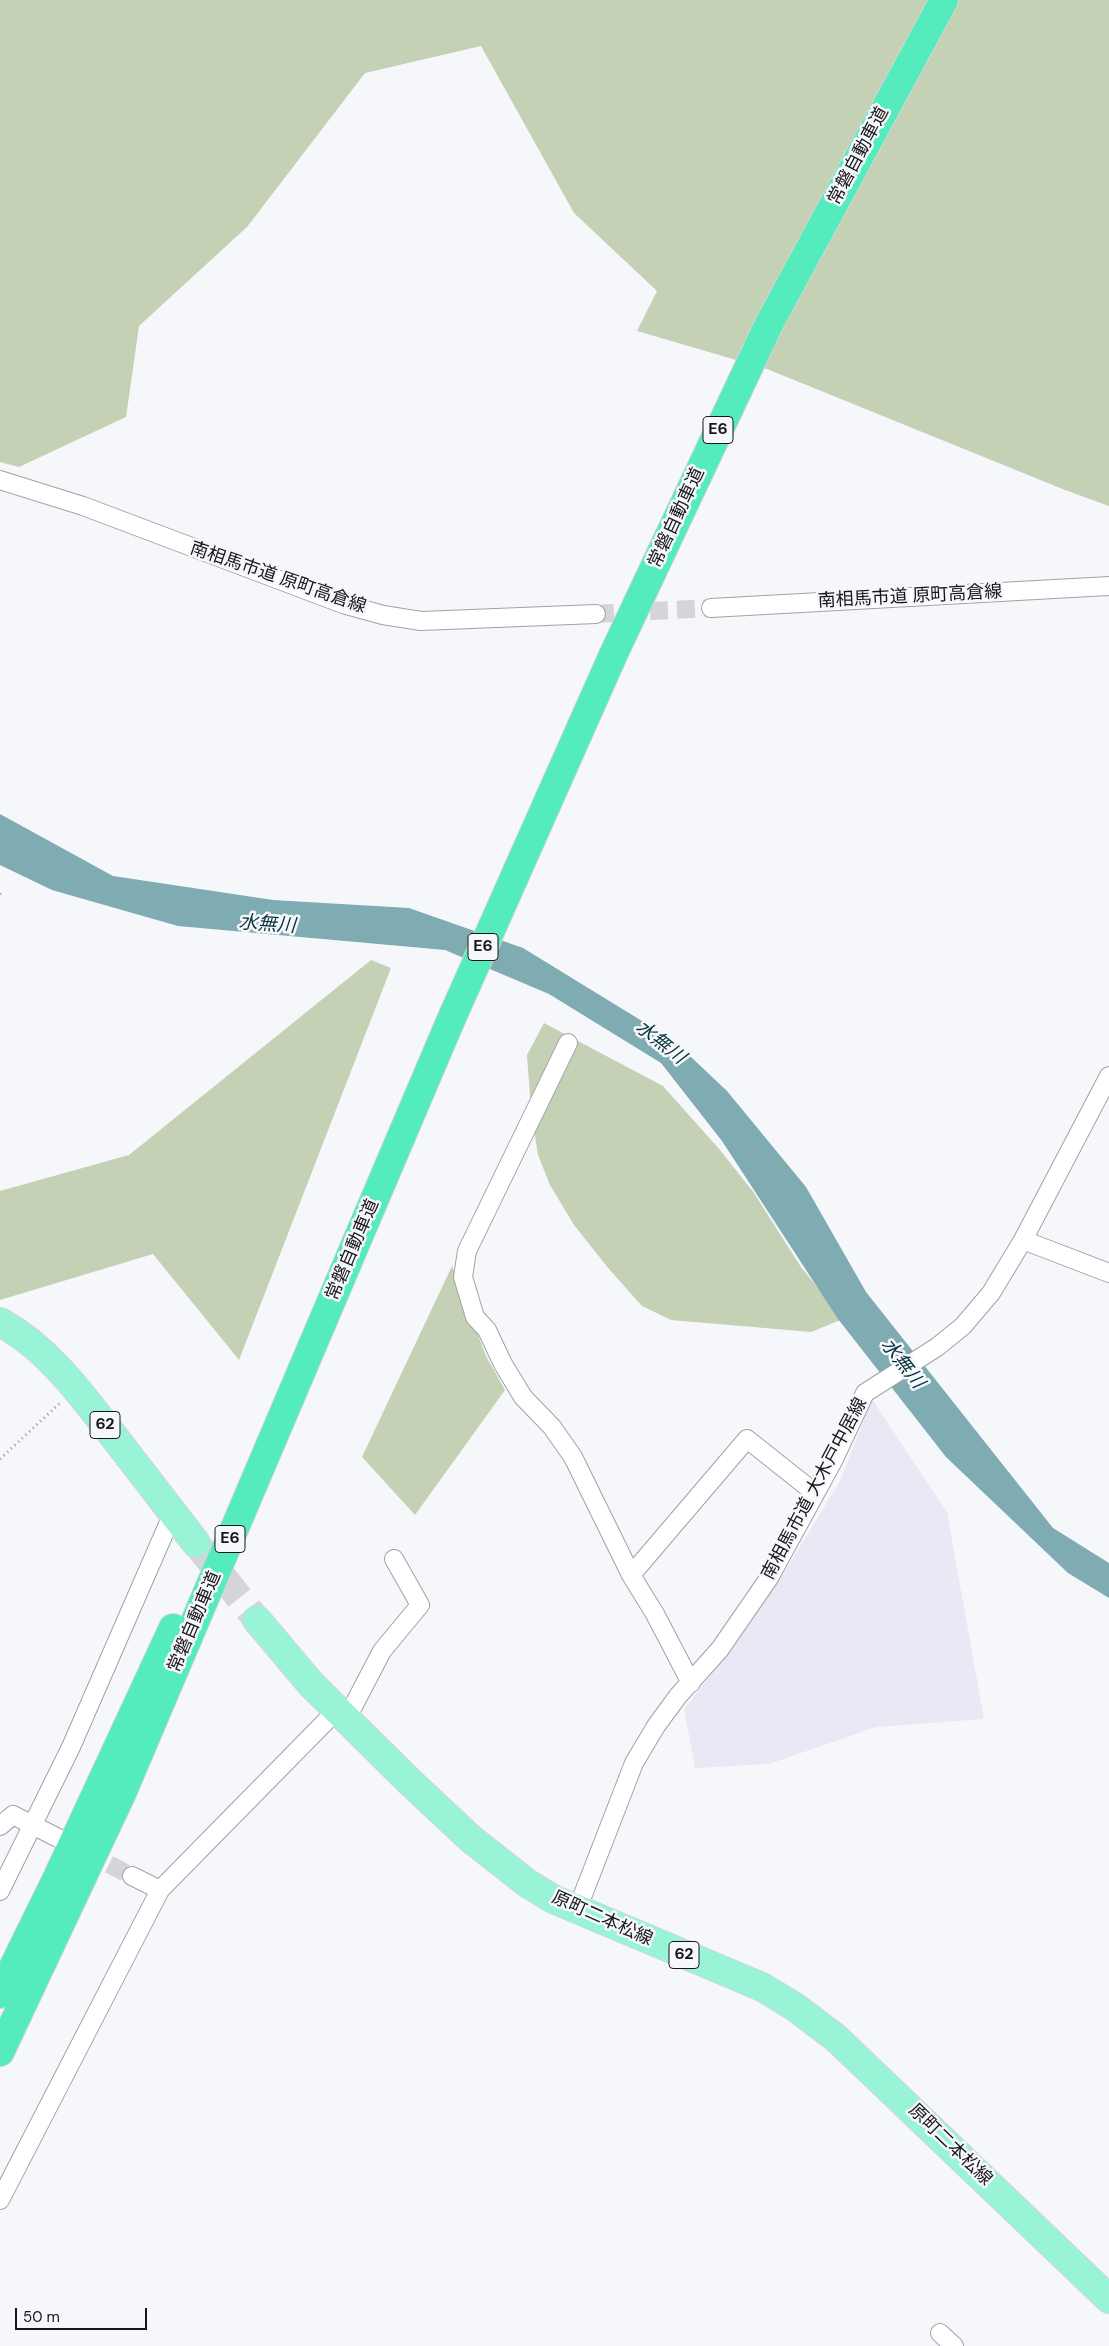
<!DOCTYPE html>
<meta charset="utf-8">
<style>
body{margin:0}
#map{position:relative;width:1109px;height:2346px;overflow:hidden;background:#f6f7fb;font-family:"DM Sans",sans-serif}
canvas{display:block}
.scale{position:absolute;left:15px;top:2308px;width:132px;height:22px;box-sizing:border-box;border:2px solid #171718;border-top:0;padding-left:6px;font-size:15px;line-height:18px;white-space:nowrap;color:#171718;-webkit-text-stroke:4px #f6f7fb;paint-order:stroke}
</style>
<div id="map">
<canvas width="1109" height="2346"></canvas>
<div class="scale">50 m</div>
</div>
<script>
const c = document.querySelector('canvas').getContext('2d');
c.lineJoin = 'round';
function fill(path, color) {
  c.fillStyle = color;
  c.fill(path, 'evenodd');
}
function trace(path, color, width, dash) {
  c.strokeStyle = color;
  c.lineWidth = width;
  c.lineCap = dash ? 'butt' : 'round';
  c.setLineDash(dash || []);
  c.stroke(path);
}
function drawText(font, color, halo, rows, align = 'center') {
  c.font = font + ' "DM Sans","Noto Sans JP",sans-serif';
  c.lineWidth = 5;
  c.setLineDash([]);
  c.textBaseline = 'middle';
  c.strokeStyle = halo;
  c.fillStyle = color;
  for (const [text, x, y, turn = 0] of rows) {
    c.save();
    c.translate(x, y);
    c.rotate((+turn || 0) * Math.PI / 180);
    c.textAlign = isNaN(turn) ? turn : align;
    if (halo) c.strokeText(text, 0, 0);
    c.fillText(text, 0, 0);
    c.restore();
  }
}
const built = new Path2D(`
 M872,1399l75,113 37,207 -108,8 -107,37 -74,4 -11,-59 52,-67 47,-68 57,-93z`);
const green = new Path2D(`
 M0,0h1109v506l-44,-16 -298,-121 -130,-38 20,-40 -83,-78 -93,-167 -116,27 -118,154 -108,99 -13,91 -107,50 -19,-5z
 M371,960l20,8 -152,392 -86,-106 -153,46v-109l129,-36z
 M544,1023l119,63 57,64 34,43 47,74 42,52 -32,13 -140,-12 -29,-14 -33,-37 -35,-44 -24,-40 -12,-30 -7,-45 -4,-55z
 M452,1266l34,90 19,34 -90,125 -53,-58z`);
const water = new Path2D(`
 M0,814l113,62 160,24 136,8 114,40 150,92 54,51 79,96 60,105 187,236 56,35v35l-41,-25 -122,-116 -108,-138 -116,-178 -61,-78 -112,-69 -104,-44 -267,-24 -126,-36 -52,-25z`);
const streetTunnel = new Path2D(`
 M596,614l115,-6
 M85,1852l47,24`);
const primaryTunnel = new Path2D(`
 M196,1543l61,77`);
const path = new Path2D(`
 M0,894l2,-2
 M0,1459l61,-57`);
const street = new Path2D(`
 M0,480l83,26 260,98 40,11 38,6 175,-7
 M711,608l398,-22
 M568,1043l-101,208 -4,26 12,40 12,13 16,34 20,33 29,30 21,30 58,118 24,39 36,69
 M1023,1240l86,33
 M631,1575l116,-136 68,54
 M347,1718l35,-67 38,-46 -26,-46
 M0,1826l13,-11 45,23
 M132,1876l28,14
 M0,1891l71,-144 102,-234
 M577,1910l57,-147 22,-37 22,-30 42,-47 49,-71 64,-117 32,-68 72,-46 26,-21 28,-33 32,-53 86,-164
 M0,2200l160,-310 177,-180
 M940,2333l14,13`);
const primary = new Path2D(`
 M0,1322c49,27 81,72 115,116 27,35 54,70 81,105
 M257,1620l54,64 98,97 62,58 56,44 26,16 209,88 33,20 41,31 273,261`);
const highway = new Path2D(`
 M0,1994l57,-116 116,-250
 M0,2052l122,-259 328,-771 164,-369 155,-329 175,-324`);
const shields = [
 [718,430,30],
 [483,947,30],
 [105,1425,30],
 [230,1539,30],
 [684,1955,30]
];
const shieldNames = [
 ["E6",718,430],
 ["E6",483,947],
 ["62",105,1425],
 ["E6",230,1539],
 ["62",684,1955]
];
const streetNames = [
 ["常磐自動車道",859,156,-62],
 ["常磐自動車道",677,518,-65],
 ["南相馬市道 原町高倉線",278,578,19],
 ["南相馬市道 原町高倉線",910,597,-3],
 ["常磐自動車道",353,1250,-67],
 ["南相馬市道 大木戸中居線",815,1489,-62],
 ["常磐自動車道",195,1622,-67],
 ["原町二本松線",602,1919,24],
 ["原町二本松線",950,2145,44]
];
const waterNames = [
 ["水無川",267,925,4],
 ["水無川",660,1043,38],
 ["水無川",902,1364,52]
];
fill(built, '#e9e9f5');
fill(green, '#c4d1b4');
fill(water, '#7facb3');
trace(streetTunnel, '#d5d5d9', 18, [18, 9]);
trace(primaryTunnel, '#d5d5d9', 28, [28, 14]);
trace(street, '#a1a2a5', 20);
trace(primary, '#d5d5d5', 30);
trace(highway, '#d5d5d5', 30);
trace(path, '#959598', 3, [1, 4]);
trace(street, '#fff', 18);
trace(primary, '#98f3d7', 28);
trace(highway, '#54ebbd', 28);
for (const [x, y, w] of shields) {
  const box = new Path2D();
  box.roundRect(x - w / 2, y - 13.5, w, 27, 4);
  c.fillStyle = '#f6f7fb';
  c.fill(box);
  trace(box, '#171718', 1);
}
drawText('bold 16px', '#171718', null, shieldNames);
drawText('18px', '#171718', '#f6f7fb', streetNames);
drawText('italic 19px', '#06343a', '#f6f7fb', waterNames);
</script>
